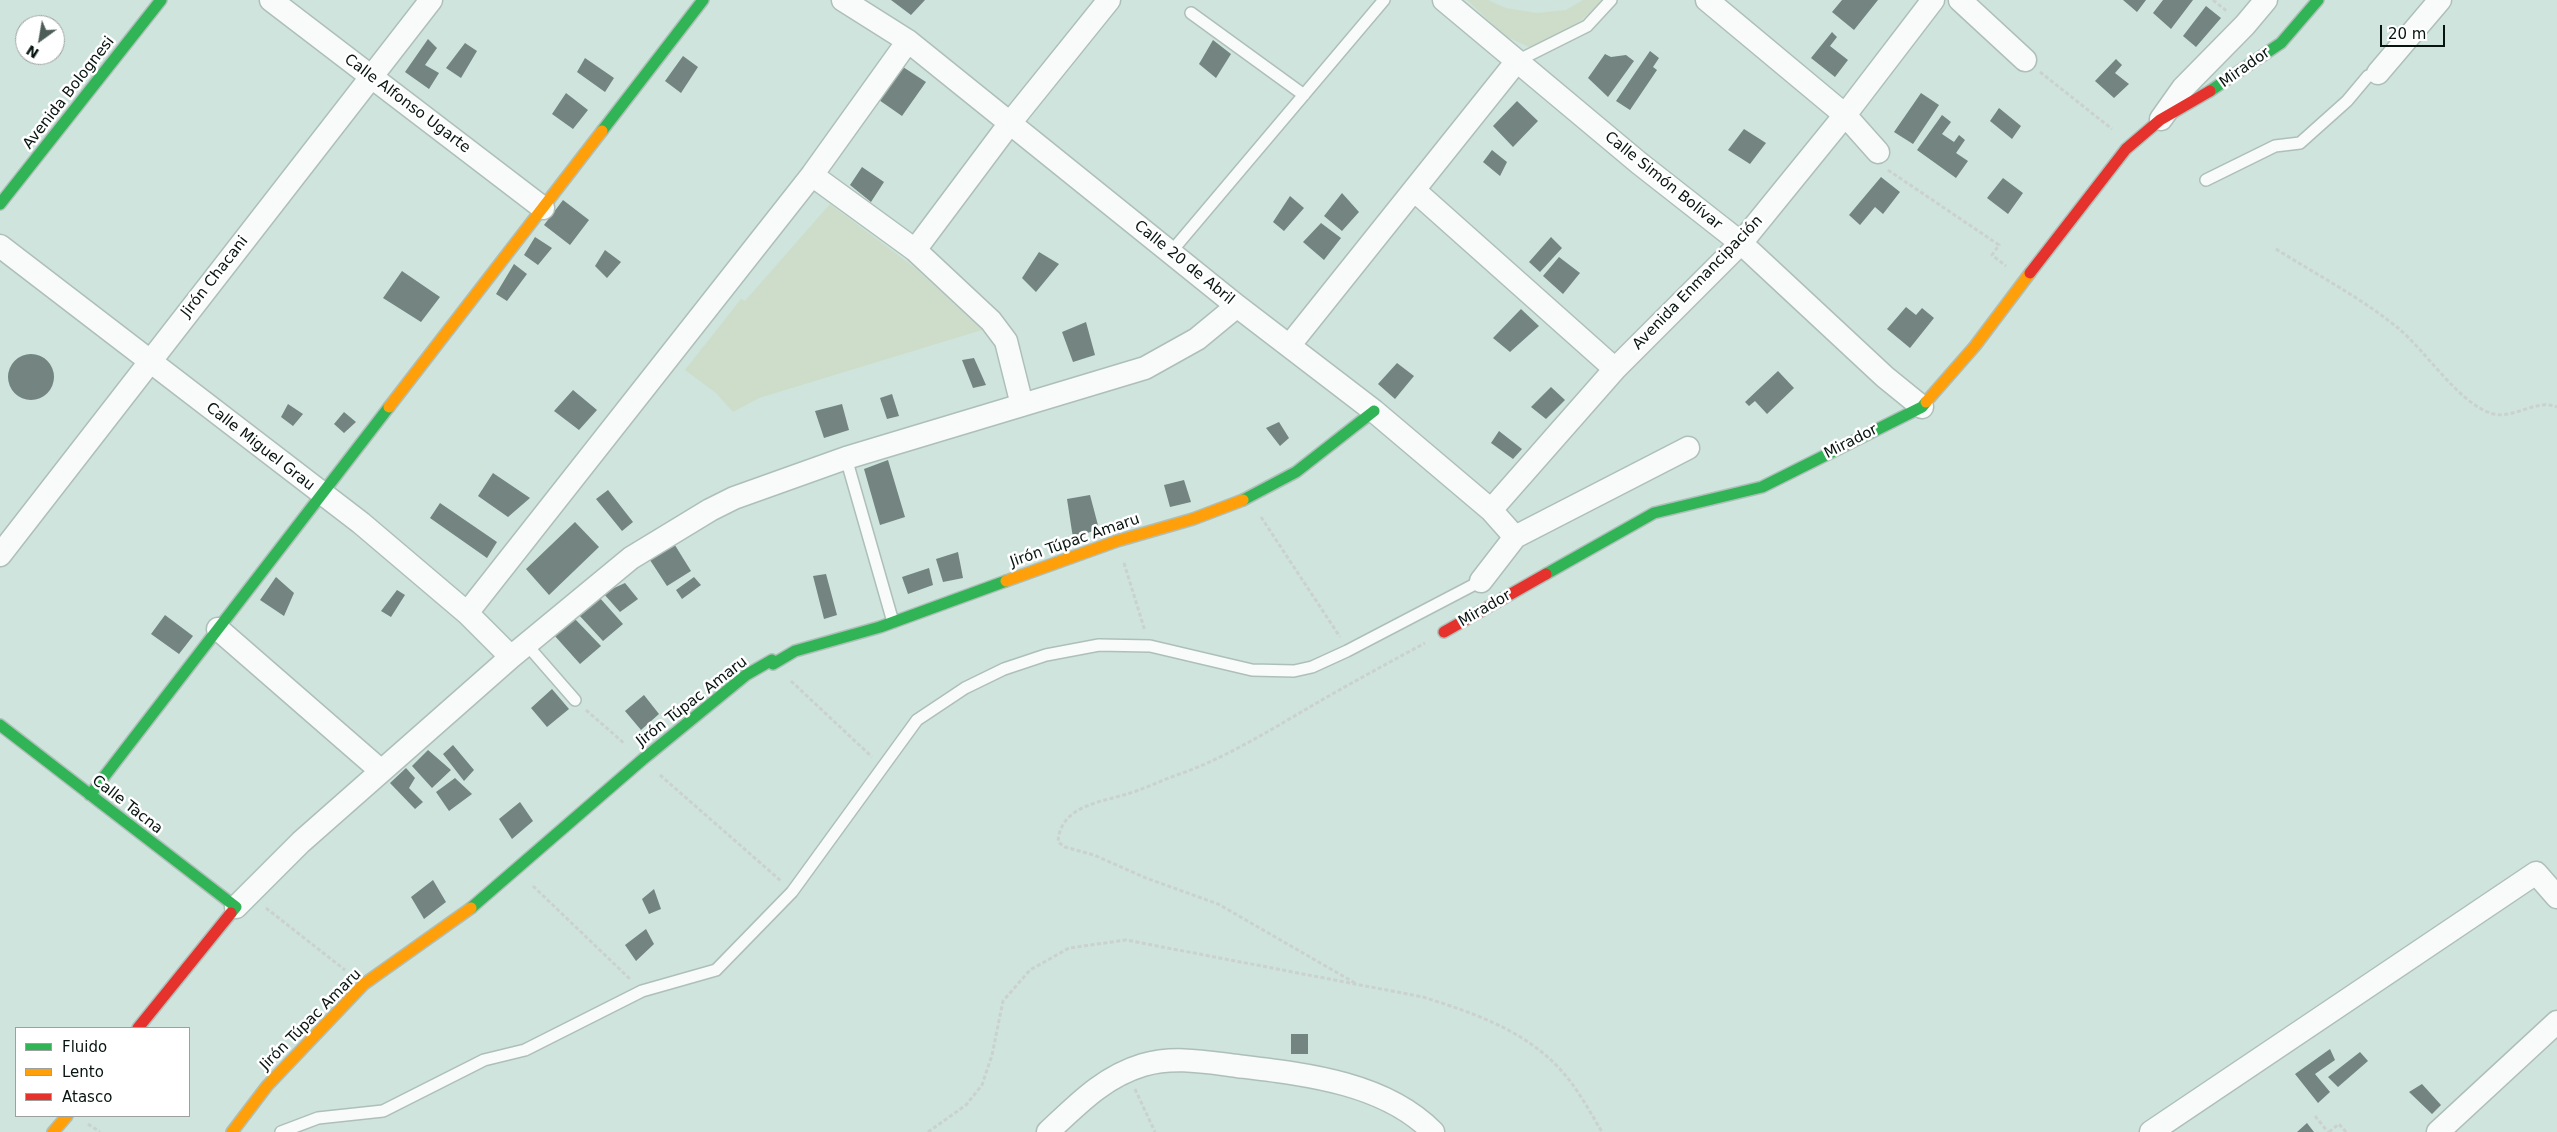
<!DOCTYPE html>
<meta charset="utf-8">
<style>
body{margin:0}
#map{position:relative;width:2557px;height:1132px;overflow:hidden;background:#cee4dc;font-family:"DejaVu Sans",sans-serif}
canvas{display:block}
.legend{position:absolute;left:15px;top:1027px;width:175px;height:90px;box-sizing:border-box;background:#fff;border:1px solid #9ca19f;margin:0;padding:6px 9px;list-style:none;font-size:15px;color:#071410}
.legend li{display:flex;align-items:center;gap:10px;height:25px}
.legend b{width:25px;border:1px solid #9ca19f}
.north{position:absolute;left:15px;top:15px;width:50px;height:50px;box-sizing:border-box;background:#fff;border:1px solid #9ca19f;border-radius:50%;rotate:212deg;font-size:14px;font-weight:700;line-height:20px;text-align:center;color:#071410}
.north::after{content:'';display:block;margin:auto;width:18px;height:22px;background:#4d5d57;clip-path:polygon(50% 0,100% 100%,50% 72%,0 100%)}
.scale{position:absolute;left:2380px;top:25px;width:65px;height:22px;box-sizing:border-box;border:2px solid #071410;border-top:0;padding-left:6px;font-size:15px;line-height:18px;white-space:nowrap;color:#071410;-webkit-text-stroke:4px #fff;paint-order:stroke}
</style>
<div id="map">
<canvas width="2557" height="1132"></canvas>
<ul class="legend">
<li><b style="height:6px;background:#30b455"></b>Fluido</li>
<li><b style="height:6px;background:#ff9f0a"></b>Lento</li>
<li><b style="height:6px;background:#e5322d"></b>Atasco</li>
</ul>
<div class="north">N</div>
<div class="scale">20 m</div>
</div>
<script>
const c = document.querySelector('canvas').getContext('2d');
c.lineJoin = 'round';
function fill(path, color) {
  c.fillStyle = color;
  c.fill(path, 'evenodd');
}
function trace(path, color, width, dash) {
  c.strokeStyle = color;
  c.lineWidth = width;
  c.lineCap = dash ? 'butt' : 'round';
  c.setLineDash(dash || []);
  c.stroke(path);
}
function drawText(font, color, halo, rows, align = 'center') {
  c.font = font + ' "DejaVu Sans",sans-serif';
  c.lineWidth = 5;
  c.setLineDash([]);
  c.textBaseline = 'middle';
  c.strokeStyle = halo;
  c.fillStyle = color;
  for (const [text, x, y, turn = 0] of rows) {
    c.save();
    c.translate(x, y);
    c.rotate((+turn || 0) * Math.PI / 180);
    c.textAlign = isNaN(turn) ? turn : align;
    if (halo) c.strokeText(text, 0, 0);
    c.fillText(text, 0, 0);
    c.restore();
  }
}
const green = new Path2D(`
 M1467,0h21l18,8 31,5 29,-3 17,-10h20l-28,26 -42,23 -28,-13z
 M830,204l84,63 68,63 -223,68 -26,14 -17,-19 -31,-23 56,-71 4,2z`);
const building = new Path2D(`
 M891,0h34l-14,15z
 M1842,0h36l-24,30 -22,-18z
 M2123,0h23l-9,12z
 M2163,0h30l-22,29 -18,-16z
 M2206,6l15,12 -25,29 -13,-11z
 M1832,32l5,5 -7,9 18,14 -13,17 -24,-19z
 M428,39l9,9 -12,17 14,8 -10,16 -24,-17z
 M1213,40l18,14 -15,24 -17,-14z
 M465,43l12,8 -16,27 -15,-10z
 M1650,51l9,7 -6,9 4,3 -27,40 -14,-9z
 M1605,54l6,3 15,-2 8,6 -26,36 -20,-19z
 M683,56l15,11 -17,26 -16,-12z
 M585,58l29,20 -9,14 -28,-20z
 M2116,59l6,6 -7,8 14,11 -15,14 -19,-17z
 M903,67l23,15 -24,34 -23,-16z
 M566,93l22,17 -15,19 -21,-15z
 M1921,93l18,12 -26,39 -19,-12z
 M1517,101l21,20 -25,26 -20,-21z
 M1999,108l22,18 -9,13 -22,-18z
 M1942,115l9,7 -9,12 12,8 5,-7 6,5 -9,13 12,8 -12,17 -39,-28z
 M1744,129l22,14 -16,21 -22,-14z
 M1492,150l15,12 -7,14 -17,-14z
 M862,167l22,15 -13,20 -21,-17z
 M1881,177l19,15 -17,22 -8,-7 -15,18 -11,-10z
 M2003,178l20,15 -15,21 -21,-16z
 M1342,193l17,19 -17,19 -18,-15z
 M1290,196l14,12 -20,23 -11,-9z
 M563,200l26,20 -19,25 -26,-20z
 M1321,223l20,15 -17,22 -21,-18z
 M535,237l17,11 -14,17 -14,-10z
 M1551,237l11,11 -22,24 -11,-10z
 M605,250l16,12 -14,16 -12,-12z
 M1039,252l20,12 -23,28 -14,-14z
 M1559,257l21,16 -17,21 -20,-18z
 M514,264l13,10 -20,27 -11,-7z
 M402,271l38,26 -19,25 -38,-24z
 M1906,307l10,8 6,-7 12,10 -24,30 -23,-19z
 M1521,309l18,17 -29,26 -17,-14z
 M1086,322l9,33 -22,7 -11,-30z
 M8 377a23 23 0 1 1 46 0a23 23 0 1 1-46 0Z
 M974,358l12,27 -13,3 -11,-28z
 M1397,363l17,13 -19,23 -17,-15z
 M1778,371l16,17 -27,26 -12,-13 -6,5 -4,-4z
 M1551,387l14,13 -19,19 -15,-12z
 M573,390l24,20 -18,20 -25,-19z
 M892,394l7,22 -12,3 -7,-21z
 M288,404l15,10 -10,12 -12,-9z
 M842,404l7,26 -25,8 -9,-27z
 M344,412l12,10 -12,11 -10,-9z
 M1279,422l10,16 -9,8 -14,-18z
 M1499,431l23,18 -9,10 -22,-16z
 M888,460l17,57 -25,8 -16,-56z
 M493,473l37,25 -22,19 -30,-21z
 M1184,480l7,22 -21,5 -6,-22z
 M608,490l25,32 -11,9 -26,-32z
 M1090,495l9,34 -26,9 -6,-39z
 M440,503l57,39 -10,16 -57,-40z
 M575,522l24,25 -50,48 -23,-26z
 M673,542l18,29 -24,15 -19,-29z
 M958,552l5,26 -20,4 -7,-23z
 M929,568l4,17 -25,9 -6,-17z
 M826,574l11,41 -13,4 -11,-43z
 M276,577l18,16 -10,23 -24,-16z
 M694,577l7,8 -19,14 -6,-9z
 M625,583l13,16 -18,13 -17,-19z
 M397,590l8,5 -14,22 -10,-6z
 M599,597l24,27 -20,17 -25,-27z
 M165,615l28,21 -14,18 -28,-20z
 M575,619l26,27 -21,18 -26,-29z
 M552,689l17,20 -22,18 -16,-19z
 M644,695l15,19 -18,16 -16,-19z
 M453,745l21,25 -10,11 -21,-27z
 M428,750l23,20 -19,18 -20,-22z
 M406,768l9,10 -6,10 14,14 -8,7 -25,-26z
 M455,778l17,16 -23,17 -13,-19z
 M520,802l13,19 -21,18 -13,-20z
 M433,880l13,22 -22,17 -13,-22z
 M654,889l7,20 -12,5 -7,-15z
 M646,929l8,15 -18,17 -11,-16z
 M1291,1034h17v20h-17z
 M2330,1049l5,11 -20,14 15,18 -12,11 -23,-29z
 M2360,1052l8,9 -30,26 -10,-10z
 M2422,1084l19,21 -9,9 -23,-22z
 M2307,1123l7,9h-17z`);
const path = new Path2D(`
 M2213,0l15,12
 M2040,72l72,57
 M1888,170l111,75 -7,10 14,11
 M2276,249c41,26 84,48 122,79 28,23 59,73 92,85 22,8 46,-15 67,-6
 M1261,517l79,120
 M1124,563l21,68
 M791,681l81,76
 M586,710l39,34
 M660,775l121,106
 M533,886l98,94
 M266,908l79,62
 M1355,983l-137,-79 -72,-26 -52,-23 -29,-8 -7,-5c2,-36 43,-40 69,-48 17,-5 33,-13 50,-19 49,-17 93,-45 138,-71 36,-21 73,-41 110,-61
 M1135,1089l20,43
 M2315,1116l13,16
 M88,1124l12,8
 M928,1132l38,-27 16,-20 10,-30 11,-54 27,-31 39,-22 57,-8 297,57c50,16 99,32 136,71 17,18 30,42 43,64
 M2329,1132l10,-8 7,8`);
const lane = new Path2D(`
 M1191,13l113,82
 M1517,61l70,-35 24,-26
 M2206,180l69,-34 25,-3 47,-42 21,-25 10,-3
 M1171,252l213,-252
 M846,458l47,164
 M527,645l48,55
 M281,1132l37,-14 65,-7 101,-51 41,-10 117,-59 74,-21 76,-78 125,-172 48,-32 39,-19 42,-14 53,-10 51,1 102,24 42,1 18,-4 35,-16 134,-70`);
const street = new Path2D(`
 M271,0l272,208
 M843,0l65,41 329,265 137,105 117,99 24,27
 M1444,0l195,163 102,80 144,134 37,30
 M1707,0l138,115 33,37
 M1960,0l65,60
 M2378,73l62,-73
 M2161,119l22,-31 62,-63 21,-25
 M812,175l103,75 76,71 15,20 16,64
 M1414,190l201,179
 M0,246l361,277 106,90 44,44
 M915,250l95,-127 99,-123
 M1289,346l228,-285
 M1491,510l124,-141 126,-126 104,-128 88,-115
 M0,555l431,-555
 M1481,581l34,-44 173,-89
 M467,613l345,-438 96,-134
 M218,629l162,141
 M236,907l65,-65 210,-185 120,-99 79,-48 24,-12 112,-40 299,-90 52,-29 40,-33
 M1048,1132c29,-27 55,-55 95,-67 31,-9 62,-3 94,1 66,8 147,16 196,66
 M2151,1132l385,-259 21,24
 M2438,1132l119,-110`);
const fast = new Path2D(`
 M2210,91l71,-48 37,-43
 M602,131l101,-131
 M0,204l161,-204
 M1243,500l53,-28 78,-61
 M1546,574l108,-61 108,-26 160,-80 4,-5
 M0,725l236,182 -5,6
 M90,795l299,-388
 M471,908l171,-148 104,-85 26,-15 1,4 22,-13 85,-24 126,-46`);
const slow = new Path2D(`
 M1926,402l49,-56 55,-73
 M389,407l213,-276
 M1006,581l111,-40 76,-22 50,-19
 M53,1132l14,-16
 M232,1132l35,-46 97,-102 107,-76`);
const jam = new Path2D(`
 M2030,273l96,-124 34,-29 50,-29
 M1444,632l102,-58
 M138,1028l93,-115`);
const streetNames = [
 ["Mirador",2245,68,-35],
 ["Avenida Bolognesi",69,93,-52],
 ["Calle Alfonso Ugarte",407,104,37],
 ["Calle Simón Bolívar",1663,181,39],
 ["Calle 20 de Abril",1184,263,39],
 ["Jirón Chacani",215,277,-52],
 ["Avenida Enmancipación",1698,283,-46],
 ["Mirador",1851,442,-27],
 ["Calle Miguel Grau",260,447,38],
 ["Jirón Túpac Amaru",1075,541,-19],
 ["Mirador",1485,609,-30],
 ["Jirón Túpac Amaru",692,702,-38],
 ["Calle Tacna",127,805,38],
 ["Jirón Túpac Amaru",311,1020,-45]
];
fill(green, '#cdddc9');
fill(building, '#738481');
trace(lane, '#aebfb9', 14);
trace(street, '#aebfb9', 25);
trace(fast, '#aebfb9', 14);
trace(slow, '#aebfb9', 14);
trace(jam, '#aebfb9', 14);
trace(path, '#cbd1cf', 3, [4, 2.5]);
trace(lane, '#f8fbfa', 11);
trace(street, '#f8fbfa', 22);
trace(fast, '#30b455', 11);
trace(slow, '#ff9f0a', 11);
trace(jam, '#e5322d', 11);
drawText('15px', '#071410', '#fff', streetNames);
</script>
